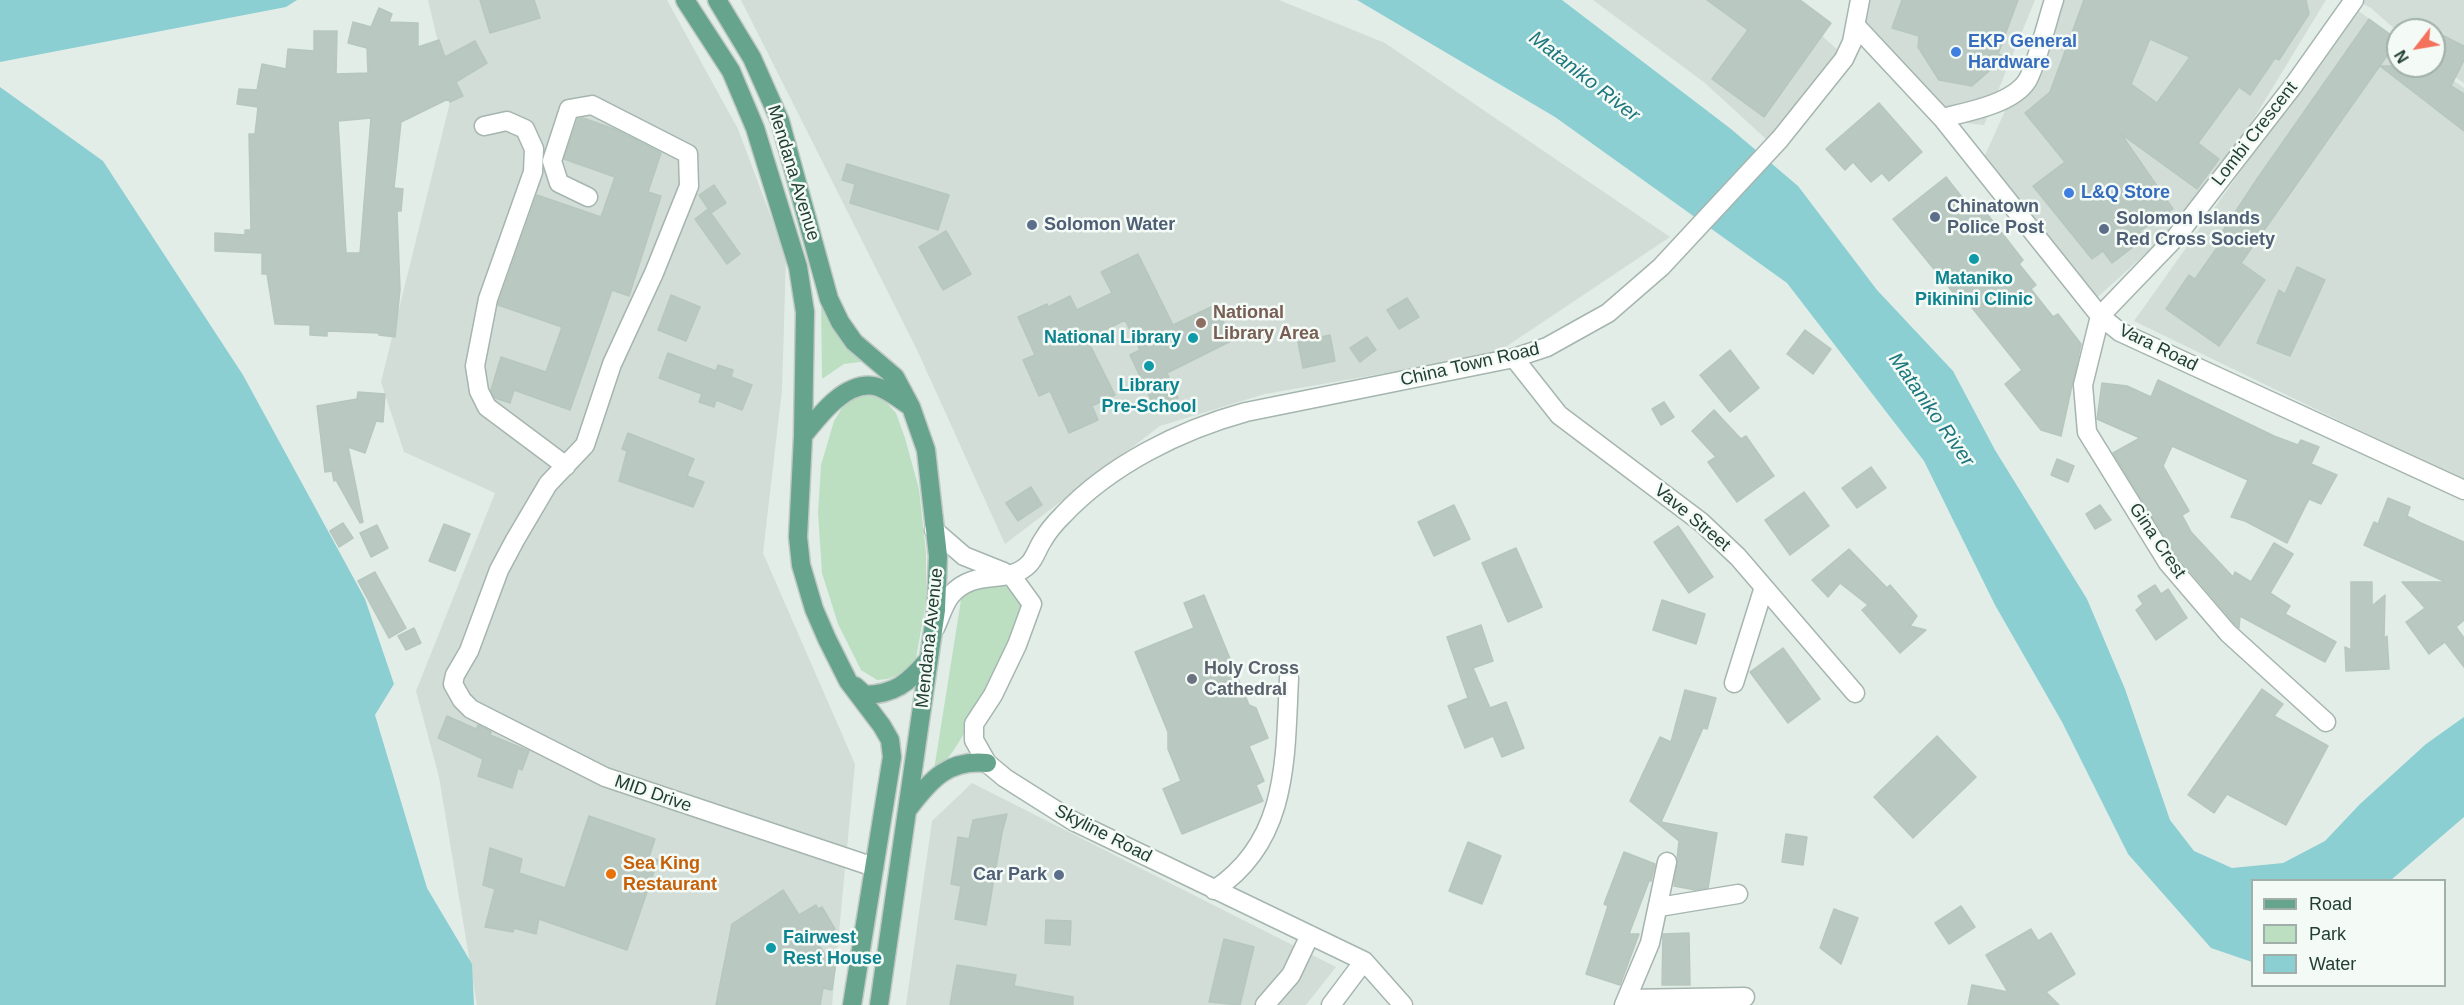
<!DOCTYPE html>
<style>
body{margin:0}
#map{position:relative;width:2464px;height:1005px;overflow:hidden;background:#e3ede8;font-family:Helvetica,sans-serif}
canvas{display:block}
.legend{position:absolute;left:2251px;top:879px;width:195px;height:108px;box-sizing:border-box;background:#f4faf6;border:2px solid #a0afa9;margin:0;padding:8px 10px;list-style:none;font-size:18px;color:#223f35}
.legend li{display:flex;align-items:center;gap:12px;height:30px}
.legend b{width:30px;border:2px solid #a0afa9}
.north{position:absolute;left:2386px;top:18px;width:60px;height:60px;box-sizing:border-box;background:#f4faf6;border:2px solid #a0afa9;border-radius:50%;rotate:239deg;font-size:16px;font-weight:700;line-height:24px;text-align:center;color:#223f35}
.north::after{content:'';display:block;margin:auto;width:21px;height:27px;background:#f4715b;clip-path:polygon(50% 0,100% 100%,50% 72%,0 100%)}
</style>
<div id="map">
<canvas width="2464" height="1005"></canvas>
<ul class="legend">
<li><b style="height:8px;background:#67a48e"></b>Road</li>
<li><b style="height:16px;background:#bcdfc2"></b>Park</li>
<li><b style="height:16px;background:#8bcfd3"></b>Water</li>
</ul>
<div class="north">N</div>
</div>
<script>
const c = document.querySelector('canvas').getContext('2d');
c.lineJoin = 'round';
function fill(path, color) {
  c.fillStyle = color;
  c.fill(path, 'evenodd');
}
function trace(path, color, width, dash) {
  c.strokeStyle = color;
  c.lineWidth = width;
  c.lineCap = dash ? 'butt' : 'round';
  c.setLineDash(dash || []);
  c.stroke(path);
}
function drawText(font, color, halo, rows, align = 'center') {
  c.font = font + ' Helvetica,sans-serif';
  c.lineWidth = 5;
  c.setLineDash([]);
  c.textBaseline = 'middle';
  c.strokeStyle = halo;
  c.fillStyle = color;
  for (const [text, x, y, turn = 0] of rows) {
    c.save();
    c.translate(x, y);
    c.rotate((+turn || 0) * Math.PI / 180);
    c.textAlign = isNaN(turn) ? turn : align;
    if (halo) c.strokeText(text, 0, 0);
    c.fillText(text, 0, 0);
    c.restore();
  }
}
const built = new Path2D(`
 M428,0h239l71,129 48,128 -4,133 -19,163 92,211 -23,241h-355l-38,-228 -23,-86 79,-198 -91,-41 -23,-70 70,-284z
 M741,0h538l106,43 285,194 -175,117 -230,40 -105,32 -155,118 -88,-194z
 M1593,0h189l58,52 -73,88 -62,-57z
 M1866,0h169l-51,125 -46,-5 -75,-91z
 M2055,0h271l-123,202 -112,101 -110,-139z
 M2355,0h109v83l-30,-20v-33l-36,2 -27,-24z
 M2356,9l42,31v26h35l31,22v393l-330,-160z
 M972,783l364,184 -30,38h-400l26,-184z`);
const green = new Path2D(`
 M821,301l47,60 -24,3 -22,15z
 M870,394l14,6 12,13 9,25 14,51 7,64v50l-10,55 -11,14 -17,7 -11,1 -16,-10 -23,-46 -16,-51 -4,-60 3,-48 13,-44 11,-18 14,-8z
 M992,581c21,7 34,14 28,39 -20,42 -55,126 -87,156l28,-176 5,-11z`);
const water = new Path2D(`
 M0,0h297l-11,7 -286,55z
 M1357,0h205l169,129 67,57 79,104 76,81 42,79 92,149 38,90 45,131 24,31 38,17 51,-5 42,-22 35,-37 66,-60 38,-27v100l-73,63h-139v82l-41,-14 -83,-94 -66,-132 -67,-117 -71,-144 -137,-178 -232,-166z
 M0,87l103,74 140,214 122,224 29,85 -19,31 52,173 45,76 2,41h-474z`);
const building = new Path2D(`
 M480,0h54l6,18 -50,15z
 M1707,0h93l31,23 -67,94 -52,-38 36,-49z
 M1902,0h116l-20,54 7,3 -33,29 -33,-6 -21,-33 1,-11 -27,-8z
 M2084,0h222l3,14 -30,46 -4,-2 -25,37 -11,-8 -41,56 21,16 -22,30 -76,-55 52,75 -33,22 5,7 -33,25 -9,-12 -11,8 -59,-73 32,-24 -40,-49 25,-21zM2150,39l40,18 -33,46 -26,-19z
 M379,8l13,6 -3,8 29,1v24l21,-7 6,17 30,-16 12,22 -31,19 7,14 -13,6 -2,-3 -47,23 -7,66 9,1 -2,22h-4l3,79 -5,47 -16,-2v-2l-52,-2v5l-17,-1v-10l-35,-1 -8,-50h-5v-21l-47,-2v-18l30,2v-5h6l-2,-96h6l3,-27 -21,-3 2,-15 18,1 5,-26 24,5 2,-20 26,2v-20h23l-1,43 32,-1 -1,-25 -19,-5 5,-21 18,5zM371,118l-11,135h-14l-8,-132z
 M2369,19l29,21 -157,223 24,17 -46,66 -53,-37 23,-34 6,4 31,-44 -4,-3 35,-53z
 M2442,35l22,11v14l-13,26 13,8v37l-84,-65h54v-16z
 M1879,103l43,49 -33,29 -7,-8 -11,9 -18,-20 -8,8 -19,-21z
 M583,118l31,11 47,24 -13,39 13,4 -32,100 -17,-6 -42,120 -56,-20 -4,13 -15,-5 -4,-8 10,-33 45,15 16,-45 -64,-22 39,-110 64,22 14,-40 -51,-18 14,-40z
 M847,164l102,31 -11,35 -88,-27 5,-19 -13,-4z
 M1946,177l31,39 7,-6 39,50 -4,4 17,21 -5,4 22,28 5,-3 23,30 -20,92 -20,-6 -36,-46 17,-14 -53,-66 -4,3 -72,-88z
 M714,185l12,18 -15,10 -12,-18z
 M708,209l32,45 -13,10 -32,-45z
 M946,231l25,43 -28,16 -24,-43z
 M1138,254l35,71 42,-20 18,35 -66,33 11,25 -23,10 -25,-53 10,-5 -15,-30 -38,19 28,56 -23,11 6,14 -29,13 -19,-42 -11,5 -16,-36 12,-5 -17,-38 29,-13 1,3 22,-11 7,14 35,-17 -11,-21z
 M2297,267l28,13 -35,76 -33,-13 22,-53 6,4z
 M671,295l29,12 -14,34 -28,-11z
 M1407,298l12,19 -20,12 -12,-19z
 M1805,330l26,19 -18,25 -26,-20z
 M1330,335l5,26 -32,7 -5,-26z
 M1367,337l9,13 -16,12 -10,-14z
 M1730,350l29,38 -29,24 -30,-37z
 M668,353l48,18 2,-6 15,5 -2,7 21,8 -10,25 -26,-10 -2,7 -15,-5 3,-8 -43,-16z
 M2158,380l116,56 24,9 3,-5 18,7 -8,17 26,11 -16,29 -12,-5 -22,44 -42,-22 -14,-4 17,-37 -76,-34 -9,20 26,45 -7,4 9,17 42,45 2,-5 16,10 23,-39 19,11 -23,39 20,13 -5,8 51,28 -11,20 -85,-46 -1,12 -3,-3 -59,-69 -64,-103 27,-15 -43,-19 5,-36 25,3 24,11z
 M358,392l27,2 -2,28 -7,-1 -11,32 -17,-6 15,75 -3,1 -24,-43 -2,1 -2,-10 -7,1 -8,-66 40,-7z
 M1664,402l10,15 -13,8 -9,-16z
 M1714,410l27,29 5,-3 28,40 -37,26 -29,-40 8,-5 -24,-26z
 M628,433l66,26 -7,17 17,6 -11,25 -74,-26 8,-30 -5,-2z
 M2057,459l17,7 -6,16 -17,-7z
 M1871,467l15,21 -29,20 -15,-20z
 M1031,487l11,18 -24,16 -12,-18z
 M1804,492l25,34 -39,29 -25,-35z
 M2388,498l22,9 -3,9 14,7 43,19v78l-8,7 8,11v29l-19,-25 -16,12 -23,-32 19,-14 -23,-26h44l-82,-37 10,-23 4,2z
 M1454,505l16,34 -36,17 -16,-34z
 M2100,505l11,15 -16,9 -9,-15z
 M343,523l10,15 -14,9 -9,-16z
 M444,524l26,10 -15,37 -26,-10z
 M377,525l11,23 -17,9 -11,-24z
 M1678,526l35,51 -24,16 -35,-51z
 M1516,548l26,59 -34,15 -26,-59z
 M1849,549l38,39 3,-3 27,31 -7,10 16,4 -26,23 -38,-43 6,-5 -28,-22 -12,14 -16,-17z
 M375,572l31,56 -17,10 -31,-57z
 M2351,582h21v24l13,-11 -1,43 3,-2 2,33 -43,2 -1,-24 6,3z
 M2155,585l6,9 7,-5 19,29 -31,22 -20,-30 7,-6 -5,-8z
 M1204,595l45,110 7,3 12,30 -19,8 15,35 -8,4 7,16 -81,33 -19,-45 18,-8 -13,-32v-17l-33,-80 59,-24 -10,-25z
 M1662,600l43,14 -9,30 -43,-14z
 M1481,625l12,36 -20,7 17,40 16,-6 18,46 -22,9 -9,-21 -28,12 -17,-42 20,-8 -21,-61z
 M414,628l7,15 -15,7 -8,-14z
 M1783,648l37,51 -32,24 -38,-51z
 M2262,689l21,15 -9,12 54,30 -42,79 -59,-31 -13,19 -26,-18z
 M1685,690l31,8 -9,31 -4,-1 -42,94 56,11 -9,55 -13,2 -21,-4 5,-45 -49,-40 30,-64 11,5z
 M447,716l29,13 2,-4 13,7 -1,3 39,16 -7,19 -4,-2 -6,20 -34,-12 5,-17 -45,-21z
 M1937,736l39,41 -63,61 -39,-41z
 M1007,814l-5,19 -16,92 -31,-6 6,-33 -10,-2 7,-47 11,2 4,-19z
 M589,816l66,23 -6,18 9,3 -31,90 -88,-31 -3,15 -22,-6 -1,4 -28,-5 10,-38 -12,-4 7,-37 32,11 -3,14 46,15z
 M1786,834l21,3 -4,28 -21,-3z
 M1468,842l33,14 -19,48 -33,-13z
 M1624,852l31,12 -4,17h-2l-20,53h10l-19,51 -34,-11 22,-68 -4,-2z
 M783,890l16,25 17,-10 2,4 4,-2 13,22 -19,12 14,21 6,1 -4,27 -9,-2 -3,17h-104l16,-81z
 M1961,906l14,21 -26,17 -14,-21z
 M1834,909l24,9 -17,46 -21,-16z
 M1046,920l25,1 -1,24 -25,-2z
 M2031,929l7,12 13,-8 24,41 -29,18 13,13h-91l4,-20 36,7 -22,-37z
 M1689,933l1,52h-28l1,-51z
 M1224,939l30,8 -14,58 -31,-3z
 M957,965l59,10 -2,11 59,11v8h-123z`);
const minor = new Path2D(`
 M1856,26l86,92 158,198 20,16 344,158
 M1942,118c25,-6 70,-14 85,-37 9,-14 21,-63 27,-81
 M484,126l23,-5 18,8 9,20 -1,23 -45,127 -13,67 4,25 8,16 79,59
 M588,197l-29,-14 -7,-22 17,-52 23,-4 96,49 1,32 -35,87 -42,91 -27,81 -37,39 -33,56 -16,30 -30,81 -14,24 -2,9 9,16 9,9 134,68 269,90
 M1514,358l45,57 142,107 37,35 117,136
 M934,530l30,26 40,16
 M1011,575l21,29 -15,41 -24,50 -19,29v16l13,23 18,15 68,43 291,140 39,44
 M935,628c5,-10 9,-25 16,-33 24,-28 57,-9 78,-31 6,-6 9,-17 14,-24 5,-9 13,-18 20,-25 47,-50 117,-85 183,-103l268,-54 33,-11 61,-34 53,-46 119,-128 64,-80 8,-17 8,-42
 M1734,683l30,-96
 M2326,722l-98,-89 -60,-70 -81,-131 -4,-47 17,-69 76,-79 117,-151 61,-86
 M1214,890c75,-49 71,-132 75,-212
 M1659,907l79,-13
 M1627,999l118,-2
 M1265,1005l26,-30 19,-40
 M1331,1005l33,-44
 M1624,1005l26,-62 17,-81`);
const major = new Path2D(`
 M685,0l46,71 24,57 43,139 7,45 -2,124 -5,101 3,28 13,44 13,30 21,42 34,45 8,14 2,17 -40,248
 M717,0l35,58 28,63 49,178 11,23 14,20 41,35 16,30 15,43 12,106 -2,54 -57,395
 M803,436c16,-20 42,-55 71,-50 12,2 26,14 37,21
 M855,686l10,9c30,-1 43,-12 62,-34
 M909,808c22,-29 40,-49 78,-45`);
const markers = [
 [1956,52,6,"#3f7fe0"],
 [2069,193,6,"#3f7fe0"],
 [1935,217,6,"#5c6f8a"],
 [1032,225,6,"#5c6f8a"],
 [2104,229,6,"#5c6f8a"],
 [1974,259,6,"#0f9aa8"],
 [1201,323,6,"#8d6e63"],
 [1193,338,6,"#0f9aa8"],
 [1149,366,6,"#0f9aa8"],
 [1192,679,6,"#6b7280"],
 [611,874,6,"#e8710a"],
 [1059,875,6,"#5c6f8a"],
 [771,948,6,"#0f9aa8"]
];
const shopNames = [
 ["EKP General",1968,42],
 ["Hardware",1968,63],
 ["L&Q Store",2081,193]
];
const streetNames = [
 ["Lombi Crescent",2255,134,-52],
 ["Mendana Avenue",793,173,73],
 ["Vara Road",2158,348,26],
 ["China Town Road",1470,365,-13],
 ["Vave Street",1692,518,40],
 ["Gina Crest",2157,541,56],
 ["Mendana Avenue",930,638,-84],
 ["MID Drive",653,794,19],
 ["Skyline Road",1103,834,27]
];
const serviceNames = [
 ["Chinatown",1947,207],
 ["Police Post",1947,228],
 ["Solomon Islands",2116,219],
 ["Red Cross Society",2116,240],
 ["Solomon Water",1044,225],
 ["Car Park",1047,875,"right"]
];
const cultureNames = [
 ["Mataniko",1974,279],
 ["Pikinini Clinic",1974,300],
 ["National Library",1181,338,"right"],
 ["Library",1149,386],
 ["Pre-School",1149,407],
 ["Fairwest",783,938,"left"],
 ["Rest House",783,959,"left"]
];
const educationNames = [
 ["National",1213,313],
 ["Library Area",1213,334]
];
const worshipNames = [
 ["Holy Cross",1204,669],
 ["Cathedral",1204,690]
];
const foodNames = [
 ["Sea King",623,864],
 ["Restaurant",623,885]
];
const waterNames = [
 ["Mataniko River",1584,77,38],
 ["Mataniko River",1931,410,55]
];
fill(built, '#d2ddd7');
fill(green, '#bcdfc2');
fill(water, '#8bcfd3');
fill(building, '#b9c8c1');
trace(building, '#b6c7be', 1.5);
trace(minor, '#a5b5af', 21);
trace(major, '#c1c9c6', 21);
trace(minor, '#fff', 18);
trace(major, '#67a48e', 18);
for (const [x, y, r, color] of markers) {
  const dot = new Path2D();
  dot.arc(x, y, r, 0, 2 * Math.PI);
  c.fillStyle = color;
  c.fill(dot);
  trace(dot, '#f4faf6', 2);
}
drawText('bold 18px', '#366cbe', '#f4faf6', shopNames, 'left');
drawText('18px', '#223f35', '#f4faf6', streetNames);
drawText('bold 18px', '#4e5e75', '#f4faf6', serviceNames, 'left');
drawText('bold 18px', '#0d838f', '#f4faf6', cultureNames);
drawText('bold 18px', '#785e54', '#f4faf6', educationNames, 'left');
drawText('bold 18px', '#5b616d', '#f4faf6', worshipNames, 'left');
drawText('bold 18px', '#c56008', '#f4faf6', foodNames, 'left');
drawText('italic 20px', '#1b767d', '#f4faf6', waterNames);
</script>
